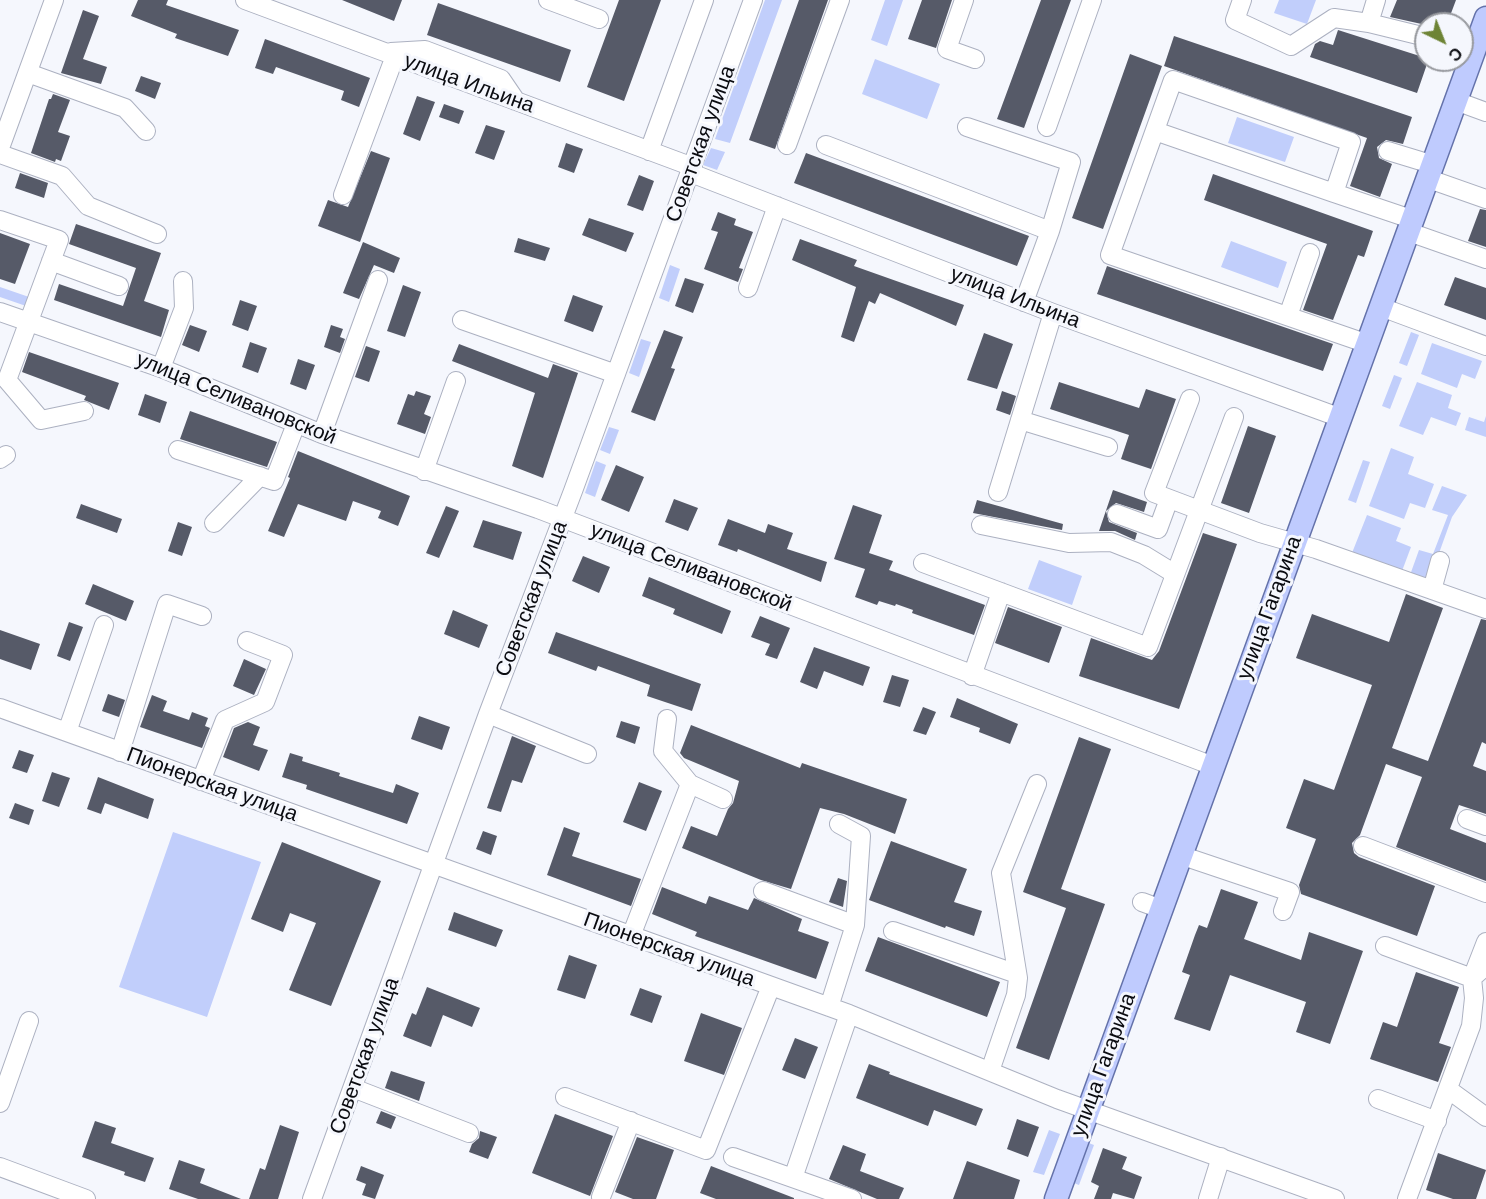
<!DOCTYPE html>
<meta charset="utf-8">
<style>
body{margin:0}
#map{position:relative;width:1486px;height:1199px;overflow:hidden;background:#f5f7fd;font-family:Arial,sans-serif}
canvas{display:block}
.north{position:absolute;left:1414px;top:12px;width:60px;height:60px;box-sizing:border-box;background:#f5f7fd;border:2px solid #97999e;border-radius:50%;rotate:137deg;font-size:16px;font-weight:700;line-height:24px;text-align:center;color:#0a0b10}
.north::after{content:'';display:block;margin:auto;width:21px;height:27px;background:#6e8435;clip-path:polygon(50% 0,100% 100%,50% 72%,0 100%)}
</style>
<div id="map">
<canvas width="1486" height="1199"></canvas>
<div class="north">С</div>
</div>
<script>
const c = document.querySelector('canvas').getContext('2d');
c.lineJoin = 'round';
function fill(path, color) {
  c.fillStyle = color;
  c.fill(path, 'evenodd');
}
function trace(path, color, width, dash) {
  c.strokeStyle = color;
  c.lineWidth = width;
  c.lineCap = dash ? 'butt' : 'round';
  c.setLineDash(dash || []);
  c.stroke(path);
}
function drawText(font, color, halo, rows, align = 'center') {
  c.font = font + ' Arial,sans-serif';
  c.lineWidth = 6;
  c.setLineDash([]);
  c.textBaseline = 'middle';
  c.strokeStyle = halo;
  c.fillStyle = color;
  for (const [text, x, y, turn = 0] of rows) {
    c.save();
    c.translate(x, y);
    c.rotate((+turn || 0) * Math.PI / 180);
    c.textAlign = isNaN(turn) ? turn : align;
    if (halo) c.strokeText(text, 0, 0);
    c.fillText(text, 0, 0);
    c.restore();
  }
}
const green = new Path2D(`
 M765,0h17l-52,143 -15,-4z
 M885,0h18l-16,46 -16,-6z
 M1279,0h37l-9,24 -33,-11z
 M875,59l65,25 -13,35 -65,-25z
 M1237,117l57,20 -9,25 -57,-19z
 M711,148l14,4 -8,18 -14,-5z
 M1231,241l56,21 -9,26 -57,-21z
 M670,265l10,4 -11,33 -10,-4z
 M0,287l29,10 -3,9 -26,-9z
 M1411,332l8,3 -12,31 -8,-3z
 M641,339l10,3 -12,35 -10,-4z
 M1432,343l50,18 -7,18 -13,-5 -5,14 -36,-14z
 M1394,375l8,3 -12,31 -8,-3z
 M1417,382l35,13 -4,13 13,5 -5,13 -25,-9 -8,18 -24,-9z
 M1486,416v21l-21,-7 4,-13 15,5z
 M609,427l10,3 -9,24 -10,-4z
 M1391,448l23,9 -6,17 26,10 -9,24 -15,-5 -6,16 -35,-13z
 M1363,460l7,2 -14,41 -8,-3z
 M596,461l10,4 -11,32 -10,-4z
 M1442,486l25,9 -15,22 -23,64 -19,-6 9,-25 14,4 15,-39 -16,-5z
 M1367,515l34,13 -5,13 15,6 -9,24 -50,-18z
 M1039,560l43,16 -10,29 -44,-16z
 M173,832l88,30 -54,155 -88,-30z
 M1049,1130l11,4 -16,41 -11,-3z
 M1086,1142l8,3 -15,40 -8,-3z`);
const building = new Path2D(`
 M138,0h30l-2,5 73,25 -11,26 -53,-18 2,-4 -46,-18z
 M342,0h60l-8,21z
 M619,0h42l-37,101 -37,-14z
 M799,0h29l-53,149 -26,-9z
 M922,0h30l-16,48 -28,-9z
 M1041,0h30l-47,128 -27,-9z
 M1397,0h59l-9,24 -21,1 -36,-8z
 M438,3l133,47 -11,32 -133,-47z
 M83,10l16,6 -16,43 24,8 -6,17 -40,-11z
 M1338,30l88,28v9l-9,26 -107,-36 5,-13 5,-3 13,4z
 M1174,36l238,81 -9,27 -17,-4 -9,7 2,11 13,6 -12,33 -30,-11 17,-48 -203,-72z
 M265,39l105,39 -11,29 -18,-7 3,-9 -68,-24 -3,7 -18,-6z
 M1130,54l32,12 -59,163 -31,-11z
 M141,76l20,7 -6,16 -20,-8z
 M53,94l17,6 -12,32 12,4 -9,25 -5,-2 -1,3 -24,-9 18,-54h2z
 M417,96l18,6 -15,39 -17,-7z
 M444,104l20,7 -5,13 -20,-7z
 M486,125l19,6 -11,29 -19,-7z
 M566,143l17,6 -9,24 -16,-6z
 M371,151l19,7 -30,84 -42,-16 10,-26 20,7z
 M806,153l223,83 -12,30 -223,-83z
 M20,173l28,10 -4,15 -29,-10z
 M1213,174l160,57 -9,26 -6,-2 -25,65 -30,-10 24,-66 -123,-44z
 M639,175l15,6 -11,30 -16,-6z
 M1480,209l6,1v37l-18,-6z
 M718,212l18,7 -2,6 19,7 -14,36 4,1 -5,13 -34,-13 14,-37 -7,-2z
 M589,218l45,15 -8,19 -44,-17z
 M76,224l85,29 -17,48 25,9 -8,27 -107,-37 5,-16 64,22 13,-38 -67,-24z
 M0,233l30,11 -15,40 -15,-5z
 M518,238l32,10 -5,13 -31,-9z
 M800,239l57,21 -3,6 110,39 -8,21 -76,-33 -5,11 -6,-3 -15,41 -13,-5 15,-50 -64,-27z
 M363,242l37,16 -6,15 -20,-8 -15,34 -16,-6z
 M1107,266l226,78 -10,27 -226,-77z
 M1455,277l31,11v32l-42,-15z
 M685,278l19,6 -11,29 -18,-7z
 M403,285l18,7 -16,45 -18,-6z
 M573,295l30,11 -10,26 -29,-11z
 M240,300l17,6 -9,25 -16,-6z
 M190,325l17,6 -8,21 -17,-7z
 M331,325l12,4 -3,8 5,2 -5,14 -16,-6z
 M664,330l19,7 -12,31 4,1 -20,52 -24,-9z
 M984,333l29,11 -16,45 -30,-9z
 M250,342l17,6 -9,25 -16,-6z
 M459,344l89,34 5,-14 25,9 -35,105 -31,-12 23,-73 -83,-32z
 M366,346l14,5 -11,31 -14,-5z
 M29,352l90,31 -10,27 -25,-10 2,-4 -64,-24z
 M298,359l17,6 -9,25 -16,-6z
 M1059,382l80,26 7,-19 30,10 -25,70 -30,-10 8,-24 -79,-26z
 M416,391l15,5 -7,18 7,3 -6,17 -28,-10 11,-30 6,2z
 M1002,391l14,5 -6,19 -14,-5z
 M145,394l22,8 -7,21 -22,-8z
 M190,411l87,31 -10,25 -87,-28z
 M1248,426l28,10 -27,77 -28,-10z
 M298,451l112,45 -12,30 -20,-8 3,-7 -28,-10 -7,20 -48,-17 -14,33 -16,-6 22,-53 -2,-1z
 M616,465l28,12 -15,35 -28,-12z
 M1113,490l34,12 -3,10 -28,-9 -10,8 3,11 28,11 -2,7 -20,-9h-16z
 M674,499l24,9 -10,23 -23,-9z
 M977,500l86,24 -1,6 -89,-17z
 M81,504l41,15 -5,14 -41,-15z
 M853,505l29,10 -13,38 24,8 -4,9 96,35 -11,30 -62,-22 1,-3 -17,-6 -1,2 -16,-5 -2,4 -22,-8 10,-28 -31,-10z
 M446,506l13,5 -20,47 -13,-5z
 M728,519l37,14 3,-9 25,9 -6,16 40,13 -6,20 -83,-33 -1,3 -19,-7z
 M483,520l39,12 -9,28 -40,-13z
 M178,522l14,5 -10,29 -14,-5z
 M1203,533l34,11 -58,165 -100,-33 12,-38 61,22 7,-9z
 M583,556l27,11 -11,26 -27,-12z
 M649,577l82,34 -9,23 -49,-20 2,-5 -33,-13z
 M93,584l41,17 -8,20 -41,-17z
 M1406,594l37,14 -51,140 36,13 53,-142 5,1v124l-4,-2 -9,24 13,5v43l-27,-9 -9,24 36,14v38l-90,-34 26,-70 -36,-13 -26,71 -8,8 2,10 5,4 76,29 -18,50 -116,-42 -2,-9 17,-46 -30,-11 18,-49 30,11 38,-105 -76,-27 16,-44 77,28z
 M1008,607l54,20 -13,36 -54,-20z
 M453,610l35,15 -9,23 -35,-14z
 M760,616l30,12 -13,31 -12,-4 5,-11 -19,-7z
 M69,622l14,5 -13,34 -13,-5z
 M0,630l40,14 -9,26 -31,-11z
 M556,632l145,52 -9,27 -45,-15 3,-11 -52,-19 -2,5 -48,-18z
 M814,647l56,20 -7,19 -39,-15 -7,18 -17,-7z
 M244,659l22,10 -12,26 -21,-9z
 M892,675l17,5 -9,27 -17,-5z
 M108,694l17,6 -6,17 -17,-6z
 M152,695l15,6 -4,10 26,9 3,-8 16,6 -3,8 5,2 -8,20 -62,-21z
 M957,698l61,26 -8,20 -31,-12 1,-4 -30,-11z
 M923,707l13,5 -10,23 -13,-4z
 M419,716l31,11 -8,23 -31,-11z
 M621,721l19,6 -5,17 -19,-7z
 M248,722l12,5 -7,18 15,5 -9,21 -36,-14 11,-29z
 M691,725l109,43 2,-5 105,36 -12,35 -51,-20 -24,-6 -29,81 -30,-9 -79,-32 9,-22 26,10 11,-27 5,-6 6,-22 -55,-23 -4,-5z
 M512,736l24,10 -14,37 -10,-3 -11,32 -14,-4z
 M1079,737l32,12 -50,140 44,15 -56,156 -33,-12 50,-140 -43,-16z
 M19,750l15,5 -7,18 -15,-5z
 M290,753l13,4 -1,4 38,12 -1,3 54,17 3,-9 23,9 -12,31 -101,-35 1,-4 -25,-8z
 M52,772l18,6 -11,29 -17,-6z
 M98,777l56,22 -6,20 -43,-16 -4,11 -14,-5z
 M639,782l23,9 -16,40 -23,-9z
 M15,803l19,7 -5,15 -20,-7z
 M564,827l16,6 -8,23 69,23 -10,27 -84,-31z
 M483,831l14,5 -6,19 -15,-6z
 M891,841l76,28 -13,33 28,9 -8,25 -28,-10 -1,2 -76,-28z
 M282,842l99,39 -50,125 -42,-16 27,-67 -26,-10 -7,19 -32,-13z
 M838,878l9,3 -4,26 -14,-5z
 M662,887l44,17 3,-8 39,14 6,-12 48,21 -4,12 31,11 -13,37 -121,-43 2,-4 -45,-18z
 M1221,889l37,13 -14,37 57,21 8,-28 54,19 -33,93 -34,-12 10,-30 -76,-27 -20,56 -36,-12 16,-44 -8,-3 13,-37 4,-10 8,3z
 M454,912l49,18 -7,17 -48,-17z
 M878,937l122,45 -13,35 -122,-46z
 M569,955l28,10 -12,34 -28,-9z
 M1416,972l43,15 -20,56 12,4 -13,35 -68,-23 13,-37 14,5z
 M427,987l53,21 -8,19 -29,-12 -12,32 -28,-11 9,-23 4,2z
 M640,988l22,8 -10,27 -22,-8z
 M701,1013l41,15 -18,47 -40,-14z
 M795,1038l23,9 -13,32 -23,-9z
 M869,1064l21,8 -1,2 94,35 -7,17 -42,-16 -6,16 -72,-28z
 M391,1071l34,11 -6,19 -34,-13z
 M381,1111l15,6 -5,12 -15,-6z
 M555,1114l58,22 -23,60 -58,-23z
 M1017,1119l22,8 -11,30 -21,-8z
 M95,1121l21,7 -5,15 43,15 -9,24 -21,-7 1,-3 -43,-15z
 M280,1125l19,7 -21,67h-29l11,-31 5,2z
 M480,1131l17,6 -9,22 -19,-7 3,-8 7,-6z
 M637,1137l37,13 -18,49h-23l-18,-7z
 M843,1145l23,9 -6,17 44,17 -5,11h-22l-48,-20z
 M1103,1148l24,9 -5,12 20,8 -8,22 -21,-6 -2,6h-17l5,-13 -8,-4z
 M1438,1153l48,17 -10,29h-23l-27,-9z
 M179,1160l26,9 -5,14 41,16h-43l-29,-10z
 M967,1161l53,19 -6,19h-61z
 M361,1166l23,9 -9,24 -13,-4 4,-11 -10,-4z
 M711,1166l83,32v1h-78l-16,-6z`);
const minor = new Path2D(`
 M245,0l448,167
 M548,0l51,19
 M964,0l-17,49 28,10
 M1242,0l-7,20 56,26 43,-28 35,5 57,14
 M1369,23l7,-23
 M391,52l34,-2 76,29 15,22
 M28,73l97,35 21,23
 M1456,101l30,11
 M967,127l104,35 -21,69
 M1047,127l45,-127
 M1155,131l179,62
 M787,145l53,-145
 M826,145l224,86 -26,71
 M0,148l54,-148
 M649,151l55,-151
 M1388,151l46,14
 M0,154l62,22 26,30 69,28
 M691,173l362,140 288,105
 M1429,179l57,20
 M343,195l52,-139
 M0,220l59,20 -52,140 34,40 43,-9
 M1409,232l77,27
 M51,261l68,25
 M748,288l29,-82
 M1381,307l105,39
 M0,312l161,56 161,66 216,75 675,257
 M1288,316l22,-63
 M462,320l154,54
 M1368,344l-258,-89 63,-175 178,62 -17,51 80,27
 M161,368l23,-60 -1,-27
 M1190,399l-36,94 106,40 56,16 170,60
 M1020,420l88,27
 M322,434l56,-154
 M178,450l96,31 22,-57
 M0,459l6,-4
 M424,471l32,-90
 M998,492l55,-179
 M1117,514l41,15 11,-30
 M214,523l46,-47
 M981,525l88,18 42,-1 33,13 31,19
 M923,563l225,84 86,-230
 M1432,590l8,-29
 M972,676l29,-84
 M0,708l849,306 208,85 278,100
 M488,714l99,40
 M667,719l-4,32 27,33
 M67,732l37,-107
 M120,752l47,-148 35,12
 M201,781l24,-61 40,-18 18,-47 -36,-14
 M1467,819l19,7
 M1363,846l123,47
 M1180,855l110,37 -7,19
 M763,891l92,34
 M1142,902l19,7
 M893,931l124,43
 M631,936l59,-152 33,15
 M1385,946l87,32 8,-7
 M829,1007l26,-82 6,-89 -22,-12
 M990,1071l26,-76 2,-17 -17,-105 36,-89
 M353,1088l116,45
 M1449,1090l37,27
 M565,1097l141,53 65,-164
 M1378,1099l59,22
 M0,1103l29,-82
 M733,1157l119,42
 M0,1167l86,32
 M793,1178l56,-164
 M601,1197l30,-76
 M312,1199l176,-485 85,-223 180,-491
 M1208,1199l13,-42
 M1407,1199l64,-173 3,-28 -2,-20 14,-36`);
const major = new Path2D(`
 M1056,1199l430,-1181`);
const streetNames = [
 ["улица Ильина",469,84,20],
 ["Советская улица",701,144,-70],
 ["улица Ильина",1015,298,21],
 ["улица Селивановской",236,399,22],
 ["улица Селивановской",691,568,21],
 ["Советская улица",532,599,-69],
 ["улица Гагарина",1270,608,-70],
 ["Пионерская улица",212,785,20],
 ["Пионерская улица",669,950,20],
 ["Советская улица",365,1056,-70],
 ["улица Гагарина",1104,1065,-70]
];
fill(green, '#c1cefb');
fill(building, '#565a68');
trace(minor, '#acb1c1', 20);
trace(major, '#6472aa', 25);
trace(minor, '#fff', 18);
trace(major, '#bfcbfe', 22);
drawText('21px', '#0a0b10', '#f5f7fd', streetNames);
</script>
